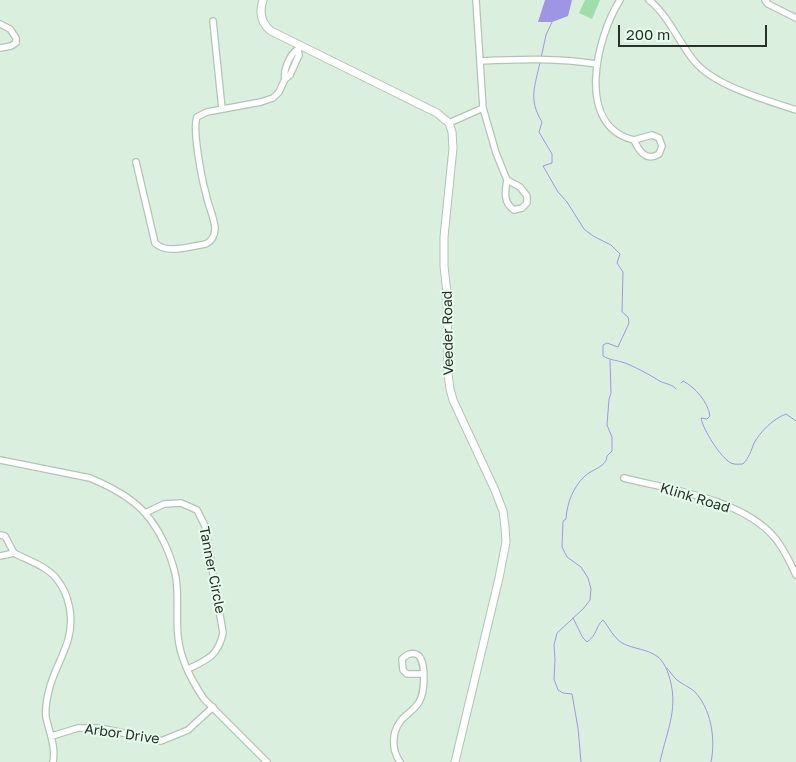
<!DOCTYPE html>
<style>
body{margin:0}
#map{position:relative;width:796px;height:762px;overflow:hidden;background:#dbefde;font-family:"Golos Text",sans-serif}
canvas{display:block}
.scale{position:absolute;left:618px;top:25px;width:149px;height:22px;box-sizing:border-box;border:2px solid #29312a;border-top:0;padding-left:6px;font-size:15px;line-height:18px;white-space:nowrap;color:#29312a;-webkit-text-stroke:4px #e8fceb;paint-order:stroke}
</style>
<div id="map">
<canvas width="796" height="762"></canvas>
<div class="scale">200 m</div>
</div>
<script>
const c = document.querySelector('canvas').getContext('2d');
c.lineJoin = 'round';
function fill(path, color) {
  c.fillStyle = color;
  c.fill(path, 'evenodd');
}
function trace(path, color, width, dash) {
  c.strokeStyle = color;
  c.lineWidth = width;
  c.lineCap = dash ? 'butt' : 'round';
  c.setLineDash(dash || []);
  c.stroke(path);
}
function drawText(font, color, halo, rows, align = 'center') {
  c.font = font + ' "Golos Text",sans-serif';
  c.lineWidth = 4;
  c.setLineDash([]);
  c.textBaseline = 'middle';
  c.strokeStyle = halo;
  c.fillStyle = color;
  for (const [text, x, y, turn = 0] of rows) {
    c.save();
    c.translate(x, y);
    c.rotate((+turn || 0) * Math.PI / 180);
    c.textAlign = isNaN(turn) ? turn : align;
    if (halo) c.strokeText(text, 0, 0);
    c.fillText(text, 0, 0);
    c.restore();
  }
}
const green = new Path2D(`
 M585,0h15l-8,19 -13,-6z`);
const water = new Path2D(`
 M545,0h27l-4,16 -16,6h-14z`);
const stream = new Path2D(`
 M541,58l5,-23 6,-13
 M540,62c-5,25 -12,37 2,60l-3,10 13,22v9l-9,3 15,26 9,10 17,27 9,7 18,9 9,9 -3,9 6,9 -1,40 6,5 1,6 -11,24 -11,-4 -4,2v11c7,4 12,4 19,6 8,2 30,14 36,18 5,4 13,3 18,9
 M681,383l2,-2c12,6 25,21 27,35l-3,3 -6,-1c2,12 20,40 30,45 4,2 9,1 12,1 6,-6 8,-13 11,-21 7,-12 19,-24 32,-29l10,7
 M573,618l10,20 4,4c11,-8 8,-15 16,-22 6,7 10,17 19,23 11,6 26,6 36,14 4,3 8,10 10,16 12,34 -1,56 -8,89
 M667,668c3,4 6,8 10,12 5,4 12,7 17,11 17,17 22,48 17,71
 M581,762l-3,-34 -6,-34 -9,-1 -5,-3 -4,-11 1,-19 -1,-15 3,-12 26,-24 7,-9 1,-11 -3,-11 -7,-11 -14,-10 -5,-10 1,-26 3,-2c1,-16 7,-32 19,-43 7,-7 22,-9 22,-20l5,-5v-14l-5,-12 2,-26 2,-6 -1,-33`);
const minor = new Path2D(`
 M476,0l7,108 13,45 11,27
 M620,0c-23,36 -46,126 14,140
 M649,0c21,17 29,42 46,62 20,24 71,38 101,48
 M765,0l3,4 28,14
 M213,21l9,88
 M0,24l10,5 6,9v5l-5,3 -11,2
 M481,61c39,-2 77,-3 116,3
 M285,79c-2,-9 5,-25 13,-30
 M449,123l34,-15
 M652,135l7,3 3,8 -3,8c-13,8 -20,-3 -25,-14z
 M136,162l19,81c12,12 36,3 51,1 6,-3 9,-8 9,-16 -1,-11 -7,-23 -9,-34 -4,-14 -14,-65 -9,-77l10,-5 54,-10 12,-4 6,-6 6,-13 5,-4 9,-20 -1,-6 2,-4
 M507,180l13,7 7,9v7l-5,5 -8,2c-11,-8 -9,-18 -7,-30z
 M0,460l90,18c19,8 41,19 55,35 15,17 27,43 31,65 3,19 0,39 2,58 2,23 13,44 26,63l63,63
 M624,478c48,12 118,21 151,60 9,11 15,24 21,37
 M145,513l19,-9 17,-1 16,7 8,16 18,107c-5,23 -16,27 -35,36
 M0,535l5,1 9,17c13,7 32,13 42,25 14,17 18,41 12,62 -5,17 -15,33 -19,50 -2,8 -4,19 -3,27 3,15 10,29 7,45
 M0,556l14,-3
 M52,736l26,-8h22l61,13 27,-11 25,-23
 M400,762c-6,-9 -8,-19 -5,-30 5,-17 17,-18 24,-30 6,-9 8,-44 -3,-48 -6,-2 -10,1 -14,5l1,11 4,4h16`);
const tertiary = new Path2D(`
 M263,0c-4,12 -2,23 8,31l166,82 12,10 3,9 1,16 -9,89v29l3,27 1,81 2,15 3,11 41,88 9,23 2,16 1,15 -7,36 -44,184`);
const streetNames = [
 ["Veeder Road",448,333,-91],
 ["Klink Road",695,498,17],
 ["Tanner Circle",212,570,79],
 ["Arbor Drive",122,734,8]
];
fill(green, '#9fddaa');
fill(water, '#9e96e5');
trace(stream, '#9e96e5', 1);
trace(minor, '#b2c5b4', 8);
trace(tertiary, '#b2c5b4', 9);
trace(minor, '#fff', 5.5);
trace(tertiary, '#fff', 7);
drawText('14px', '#29312a', '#e8fceb', streetNames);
</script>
